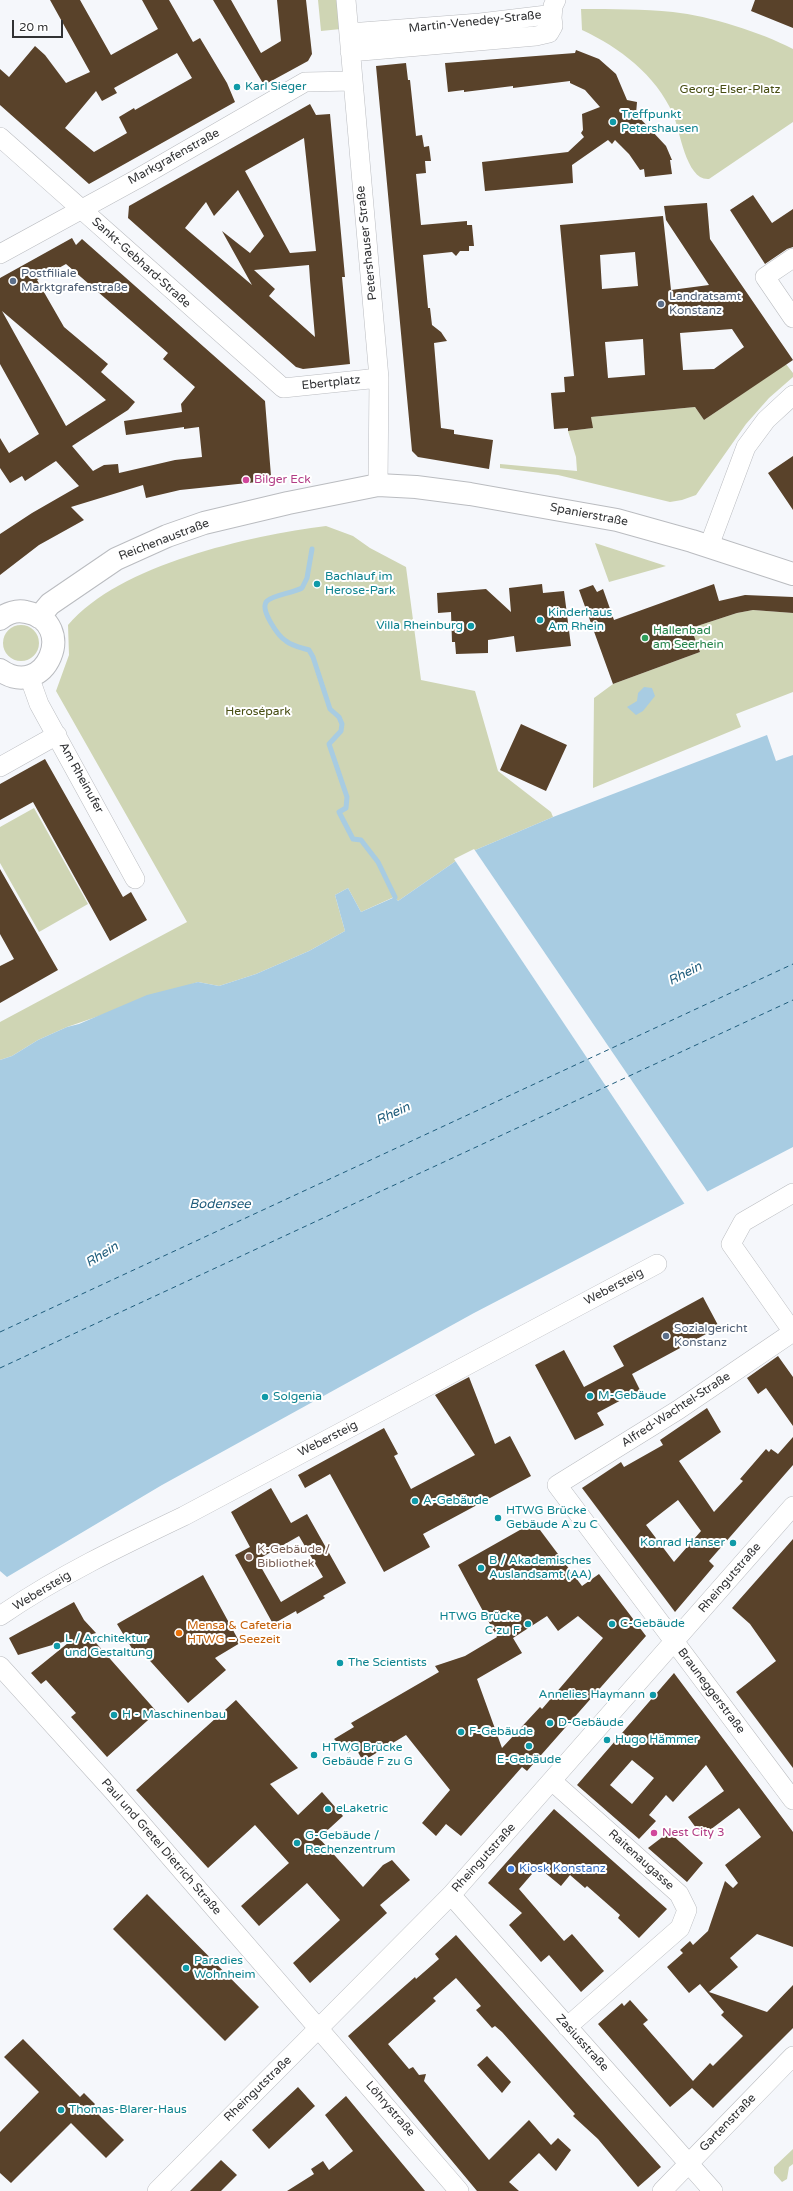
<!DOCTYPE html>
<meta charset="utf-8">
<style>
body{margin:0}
#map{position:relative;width:793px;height:2191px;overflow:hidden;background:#f5f7fb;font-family:"Varela Round",sans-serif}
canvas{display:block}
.scale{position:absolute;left:12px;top:20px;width:51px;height:18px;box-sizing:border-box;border:2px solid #313234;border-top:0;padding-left:5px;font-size:12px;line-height:14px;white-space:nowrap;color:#313234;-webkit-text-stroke:3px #fff;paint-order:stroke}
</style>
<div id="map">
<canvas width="793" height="2191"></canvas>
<div class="scale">20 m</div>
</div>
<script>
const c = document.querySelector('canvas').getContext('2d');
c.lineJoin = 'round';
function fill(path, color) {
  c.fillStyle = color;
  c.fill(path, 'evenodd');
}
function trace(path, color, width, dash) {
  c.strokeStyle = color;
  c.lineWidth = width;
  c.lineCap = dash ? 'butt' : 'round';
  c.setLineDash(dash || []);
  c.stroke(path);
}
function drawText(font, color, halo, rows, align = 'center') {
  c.font = font + ' "Varela Round",sans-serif';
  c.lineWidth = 4;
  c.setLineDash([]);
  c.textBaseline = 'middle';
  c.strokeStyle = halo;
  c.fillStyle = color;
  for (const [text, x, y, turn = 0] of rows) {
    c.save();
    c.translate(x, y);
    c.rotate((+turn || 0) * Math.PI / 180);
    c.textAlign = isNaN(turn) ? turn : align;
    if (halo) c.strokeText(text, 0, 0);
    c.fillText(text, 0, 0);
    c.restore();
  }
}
const green = new Path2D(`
 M318,0h20l3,29 -20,2z
 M581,9c31,0 62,0 92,3 37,4 87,20 120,37v73l-84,57c-23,2 -29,-49 -36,-65 -17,-39 -54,-67 -91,-84z
 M786,364l7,9v4l-24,21 -23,26 -50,71 -14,5 -12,2 -112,-27 -58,-7v-4l77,7 -1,-14 -8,-26 24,-3 -1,-11 104,-10 9,13z
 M326,526l27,10 17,12 36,19 15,113 54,11 23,80 53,41 2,5 -87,37 -68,47 -4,-4 -33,15 -13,-24 -13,7 10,36 -36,20 -53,23 -37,12 -21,-4 -131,45 -29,13 -26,16 -12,4v-38l187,-100 -131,-231 13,-36 -1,-30c52,-61 181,-89 258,-99z
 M595,543l71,23 -57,16z
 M753,610l40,3v79l-57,22 5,13 -148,61 1,-90 19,-14 87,-32 -9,-24 46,-15z
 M3 643a18 18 0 1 1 36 0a18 18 0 1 1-36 0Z
 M34,808l54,96 -49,28 -39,-69v-36z
 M793,2149v15l-4,3 -2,12 -5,3 -8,-9v-6z`);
const water = new Path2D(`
 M644,687l8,1 3,8 -12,15 -7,4 -9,-8 10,-6 1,-8z
 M767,735l9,26 17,-6v392l-319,166 -312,172 -155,92 -7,-6v-511l12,-4 26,-16 29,-13 12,-3 68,-29 51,-13 21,4 37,-12 53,-23 36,-20 -10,-36 13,-7 13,24 34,-15 3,4 68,-47 87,-37z`);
const pier = new Path2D(`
 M474,849l235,345 -23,12 -232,-347z`);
const stream = new Path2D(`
 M312,549l-5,29 -5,10c-9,5 -29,7 -35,13 -8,8 11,35 19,40 6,5 16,7 23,9l4,7 17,52 9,8 3,7 -1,7 -12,13 18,53 -1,11 -7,4 14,27 8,1 17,22 17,35`);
const ferry = new Path2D(`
 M0,1332l793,-368
 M0,1368l793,-368`);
const building = new Path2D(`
 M50,0h30l31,55 47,-26 -16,-29h27l24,42 7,-4 27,45 8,19 -146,82 -89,-79v-36l9,8 26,-31 10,9 21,28 24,-11zM177,53l15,25 -57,32 -1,-2 -15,9 8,16 -33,19 -29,-24 31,-37 6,10 15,-8 -3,-5z
 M213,0h18l30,53 20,-12 -4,-41h29l6,54 -4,7 -44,24z
 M755,0h38v28l-42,-17z
 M576,50l23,9 17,15 11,26 10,2 -1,12 30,32 6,14h-2l2,14 -27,3 -1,-8 -4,1 -11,-16 -14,-14 -3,4 -4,-4 -36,25 1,18 -88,8 -3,-29 86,-10 16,-15 -3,-4 2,-3 -1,-16 18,-7 -15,-17 -15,-7v-2l-57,7v-2l-49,6v-2l-16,2 -3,-29 130,-10z
 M406,63l2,17h2l6,56 6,-1 2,12 5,-1 1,7 1,8h-6l1,12 -10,1 5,51 46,-4v4h5l2,21h-5v5h-9l-4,5 -4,-4 -29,3 5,53h2l2,17 9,7 6,9 -13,2 7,85 13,2v4l39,6 -4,29 -71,-12 -6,-6 -36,-385z
 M310,104l6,11 14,-1 15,163h-3l8,87 -47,5 -7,-2 -168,-149 1,-12zM304,138l12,113 -26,2 -45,-82zM238,190l26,46 -14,17 -28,-22 30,54 -67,-57 21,-26 8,14zM309,265l1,15 5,57 -46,-41 6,-7 -21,-19z
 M753,195l19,28 21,-14v38l-6,2 -22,15 -35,-54z
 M707,203l3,36 83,121 -89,60 -9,-13 -104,10 2,11 -25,3v-3l-14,1 -3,-36 14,-1 -1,-15 10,-1 -14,-151 103,-9 8,74 38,-5 -43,-65 -2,-14zM635,252l3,34 -36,3 -2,-34zM732,329l12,18 -30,22 -31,1 -3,-37zM643,339l2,36 -37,3 -3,-36z
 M72,238l4,7 6,-6 183,162 6,75 -4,5 -87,9 -34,8 -3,-13 -72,22 13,13 -45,25 -39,30v-41l32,-21 47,-27 -23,-25 -31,20 -3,-5 -12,7 -10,-15v-30l9,15 30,-19 -39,-70v-86zM66,264l102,89 -5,6 32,28 -14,17 1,8 -58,9 2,14 58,-8v2l15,-2 3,30 -27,3 -56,13 -1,-9 -14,1 -11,6 -21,-25 56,-36 7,-8 -34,-30 7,-8 -44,-37 -27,-47zM2,311l79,67 25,22 -40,26z
 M793,456v54l-25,-37z
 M542,584l1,9 21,-2 7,55 -55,6 -2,-16 -26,4v13l-32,1 -1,-12h-3l-1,-30 -13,1 -1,-20 49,-4 25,23 -2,-24z
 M714,584l5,17 26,-6 48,2v16l-40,-3 -16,3 -46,15 9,24 -87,32 -34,-94 14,-5 4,7 6,-3 11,31z
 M521,724l46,21 -21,46 -46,-21z
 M45,759l78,138 8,-5 16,28 -37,21 -77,-139 -33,18v-36z
 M0,869l58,101 -58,33v-37l14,-7 -14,-25z
 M703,1297l16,30 -87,47 8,16 -43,23 7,12 -29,15 -40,-75 29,-15 20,37 40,-21 -11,-20z
 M778,1356l15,21v49l-27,-38 -8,6 -11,-16z
 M469,1377l26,67 15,-8 21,40 -108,58 7,13 -46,25 -54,-98 -25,14 -7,-13 86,-47 14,26 -4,2 17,33 64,-34 -40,-60z
 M707,1408l14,24 -42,29 35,51 29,-31 -3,-2 26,-30 3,3 2,-3 7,5 15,-17v28l-84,96 5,5 -39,46 -93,-124 39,-26 3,5 39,-22 -3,-5zM678,1500l23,31 -27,31 -28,-37z
 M271,1488l20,35 16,-9 39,69 -23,13 2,2 -28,16 -1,-3 -23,13 -38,-69 15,-8 -19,-35zM299,1536l24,41 -42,25 -24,-42z
 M534,1522l48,64 17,-12 47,62 -119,135 -5,-4 -61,69 -15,-12 -10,12 -14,-13 28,-33 -44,-55 -43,26 -8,-14 -7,6 -14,-14 20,-12 -3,-4 88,-51 -4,-6 30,-10 32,-19 -39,-72zM547,1616l11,15 20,-15 25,22 -61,71 -2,-2 -38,41 -25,-69 45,-26 -9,-15z
 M793,1539v229l-57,-76 40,-31 -26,-37 -18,-16z
 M203,1575l37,68 -25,15 11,12 -38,33 -46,-51 -6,3 -19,-31z
 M74,1602l10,18 12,13 -7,2 68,77 -50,45 -36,-40 5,-4 -30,-33 -5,4 -10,-11 42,-34 -55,16 -9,-17z
 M674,1673l119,159v115l-36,-13 -27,24 8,9 -29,25 58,20 26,-27v43l-80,80 -21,-20 -22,19 -72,-83 24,-21 2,3 6,-6 18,20 -5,4 50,57 17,-18 3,3 30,-30 -22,-21 3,-3 -24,-28 -11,9 -22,-26 16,-14 -3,-3 10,-9 3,4 15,-14 17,-50 8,7 5,-5 -13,-18 36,-28 -22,-29 -37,28 -14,-19 36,-26 -18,-26 -33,37 -7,-7 -17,20 7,6 -17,18 -62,-54zM632,1760l22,18 -22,26 -22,-19z
 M236,1700l62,68 -28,16 28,31 24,-23 21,24 -24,22 44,49 20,-22 9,-5 18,20 -30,25 7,8 -77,70 -17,-20 47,-43 -33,-37 -48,43 -18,-20 48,-43 -34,-38 -47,43 -72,-78z
 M554,1809l113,100 -28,29 -21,-20 2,-3 -33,-29 -2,2 -15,-13 -9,11 -23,-19 -19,22 45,52 8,-7 32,37 -23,21 -32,-37 -8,7 -32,-37 13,-12 -34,-30z
 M669,1832l34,31 -16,19 -39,-34z
 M147,1894l112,113 -34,34 -112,-112z
 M456,1935l205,232 -23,20 -40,-48 -25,-23 2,-2 -16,-18 -57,-64 -7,-6 -3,2 -16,-18 5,-4 -25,-28 -23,20 3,3 -48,43 21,25 4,-2 6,8 7,-1 -2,7 65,79 40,-40 22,25 7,-7 13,12 -15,21 -17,-18 -30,29 10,9h-42l-129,-155 67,-59 1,2 23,-20 -4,-5z
 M23,2039l57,58 4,-4 11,11 -3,4 32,32 -18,18 -35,-35 -60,60 -11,-10v-41l39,-40 -35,-35z
 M487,2056l24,26 -9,11 -25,-28z
 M298,2087l17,19 -46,43 -17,-19z
 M346,2096l19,23 60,72h-138l27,-17 -3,-5 12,-8 6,9 24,-19 -28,-36z
 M221,2160l16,15 -16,16h-31z`);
const street = new Path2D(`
 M346,0l33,378 -1,107
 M552,18l1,-12 3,-6
 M349,33l131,-10 67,-8 5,3 1,8 -4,7 -13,3 -186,16
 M0,137l283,251 96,-10
 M0,254l137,-75 168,-97 48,-1
 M793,258l-28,19 28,41
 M709,546l37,-99 20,-27 27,-25
 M29,676l10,28 96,175
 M0,767l57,-32
 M793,1193l-50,29 -12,22 62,88
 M793,1332l-115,78 -121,75 236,315
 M0,1616c58,-40 121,-70 184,-100l473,-252
 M0,1666l113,125 346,400
 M552,1781l127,113 8,16 -7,18 -113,99
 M451,1895l262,296
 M157,2191l294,-296 342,-389
 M662,2191l131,-135`);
const primary = new Path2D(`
 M39,617l11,-13 66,-45 51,-23 37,-13 84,-20 90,-18 38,2 54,7 147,26 75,21 101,33
 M0,619c7,-6 17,-9 26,-7 53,10 20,90 -26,58`);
const markers = [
 [237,87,4,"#0f9aa8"],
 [613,122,4,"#0f9aa8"],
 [13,281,4,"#5c6f8a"],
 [661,304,4,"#5c6f8a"],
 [246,480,4,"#d1479c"],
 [317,584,4,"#0f9aa8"],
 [540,620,4,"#0f9aa8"],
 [471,626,4,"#0f9aa8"],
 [645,638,4,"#2e9e5b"],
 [666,1336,4,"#5c6f8a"],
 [590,1396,4,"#0f9aa8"],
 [265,1397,4,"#0f9aa8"],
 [415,1501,4,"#0f9aa8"],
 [498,1518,4,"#0f9aa8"],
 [733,1543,4,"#0f9aa8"],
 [249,1557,4,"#8d6e63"],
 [481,1568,4,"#0f9aa8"],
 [528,1624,4,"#0f9aa8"],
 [612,1624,4,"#0f9aa8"],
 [179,1633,4,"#e8710a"],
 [57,1646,4,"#0f9aa8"],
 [340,1663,4,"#0f9aa8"],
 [653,1695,4,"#0f9aa8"],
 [114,1715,4,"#0f9aa8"],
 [550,1723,4,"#0f9aa8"],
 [461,1732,4,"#0f9aa8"],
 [607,1740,4,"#0f9aa8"],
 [529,1746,4,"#0f9aa8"],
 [314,1755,4,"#0f9aa8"],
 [328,1809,4,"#0f9aa8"],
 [654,1833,4,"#d1479c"],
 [297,1843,4,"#0f9aa8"],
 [511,1869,4,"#3f7fe0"],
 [186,1968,4,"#0f9aa8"],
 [61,2110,4,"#0f9aa8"]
];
const streetNames = [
 ["Martin-Venedey-Straße",475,22,-6],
 ["Markgrafenstraße",174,157,-29],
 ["Petershauser Straße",367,243,-96],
 ["Sankt-Gebhard-Straße",141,263,42],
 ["Ebertplatz",331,383,-6],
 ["Spanierstraße",589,515,11],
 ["Reichenaustraße",164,540,-21],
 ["Am Rheinufer",81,778,61],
 ["Webersteig",614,1287,-28],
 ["Alfred-Wachtel-Straße",676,1410,-33],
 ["Webersteig",328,1439,-27],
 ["Rheingutstraße",730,1578,-49],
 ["Webersteig",42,1591,-31],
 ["Brauneggerstraße",711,1691,53],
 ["Paul und Gretel Dietrich Straße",161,1847,49],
 ["Rheingutstraße",484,1858,-48],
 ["Raitenaugasse",641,1860,42],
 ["Zasiusstraße",582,2043,48],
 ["Rheingutstraße",258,2089,-44],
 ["Löhrystraße",390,2109,49],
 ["Gartenstraße",728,2123,-46]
];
const cultureNames = [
 ["Karl Sieger",245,87],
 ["Treffpunkt",621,115],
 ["Petershausen",621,129],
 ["Bachlauf im",325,577],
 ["Herose-Park",325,591],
 ["Kinderhaus",548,613],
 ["Am Rhein",548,627],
 ["Villa Rheinburg",463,626,"right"],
 ["M-Gebäude",598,1396],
 ["Solgenia",273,1397],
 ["A-Gebäude",423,1501],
 ["HTWG Brücke",506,1511],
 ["Gebäude A zu C",506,1525],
 ["Konrad Hanser",725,1543,"right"],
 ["B / Akademisches",489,1561],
 ["Auslandsamt (AA)",489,1575],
 ["HTWG Brücke",520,1617,"right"],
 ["C zu F",520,1631,"right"],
 ["C-Gebäude",620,1624],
 ["L / Architektur",65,1639],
 ["und Gestaltung",65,1653],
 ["The Scientists",348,1663],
 ["Annelies Haymann",645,1695,"right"],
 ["H - Maschinenbau",122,1715],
 ["D-Gebäude",558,1723],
 ["F-Gebäude",469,1732],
 ["Hugo Hämmer",615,1740],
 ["HTWG Brücke",322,1748],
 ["Gebäude F zu G",322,1762],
 ["E-Gebäude",529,1760,"center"],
 ["eLaketric",336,1809],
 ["G-Gebäude /",305,1836],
 ["Rechenzentrum",305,1850],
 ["Paradies",194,1961],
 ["Wohnheim",194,1975],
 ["Thomas-Blarer-Haus",69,2110]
];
const parkNames = [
 ["Georg-Elser-Platz",730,90],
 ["Herosépark",258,712]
];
const serviceNames = [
 ["Postfiliale",21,274],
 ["Marktgrafenstraße",21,288],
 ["Landratsamt",669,297],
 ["Konstanz",669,311],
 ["Sozialgericht",674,1329],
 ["Konstanz",674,1343]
];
const hotelNames = [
 ["Bilger Eck",254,480],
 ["Nest City 3",662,1833]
];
const leisureNames = [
 ["Hallenbad",653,631],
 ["am Seerhein",653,645]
];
const educationNames = [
 ["K-Gebäude /",257,1550],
 ["Bibliothek",257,1564]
];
const foodNames = [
 ["Mensa & Cafeteria",187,1626],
 ["HTWG – Seezeit",187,1640]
];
const shopNames = [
 ["Kiosk Konstanz",519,1869]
];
const waterNames = [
 ["Rhein",685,974,-27],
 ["Rhein",393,1114,-25],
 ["Bodensee",220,1205],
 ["Rhein",102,1255,-32]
];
fill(green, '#cfd5b4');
fill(water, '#a8cce2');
fill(pier, '#f5f7fb');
trace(stream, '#a8cce2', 5);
trace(ferry, '#205d7c', 1, [5, 4]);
fill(building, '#59422a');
trace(street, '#babcc0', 20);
trace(primary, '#babcc0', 24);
trace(street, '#fff', 19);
trace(primary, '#fff', 22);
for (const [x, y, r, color] of markers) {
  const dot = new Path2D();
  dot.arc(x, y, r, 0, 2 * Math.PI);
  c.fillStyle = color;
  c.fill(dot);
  trace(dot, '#fff', 1.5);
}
drawText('12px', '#313234', '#fff', streetNames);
drawText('12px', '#0d838f', '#fff', cultureNames, 'left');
drawText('12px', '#474d12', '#fff', parkNames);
drawText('12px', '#4e5e75', '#fff', serviceNames, 'left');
drawText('12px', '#b23c85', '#fff', hotelNames, 'left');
drawText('12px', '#27864d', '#fff', leisureNames, 'left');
drawText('12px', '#785e54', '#fff', educationNames, 'left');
drawText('12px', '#c56008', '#fff', foodNames, 'left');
drawText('12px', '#366cbe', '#fff', shopNames, 'left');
drawText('italic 13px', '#205d7c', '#fff', waterNames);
</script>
